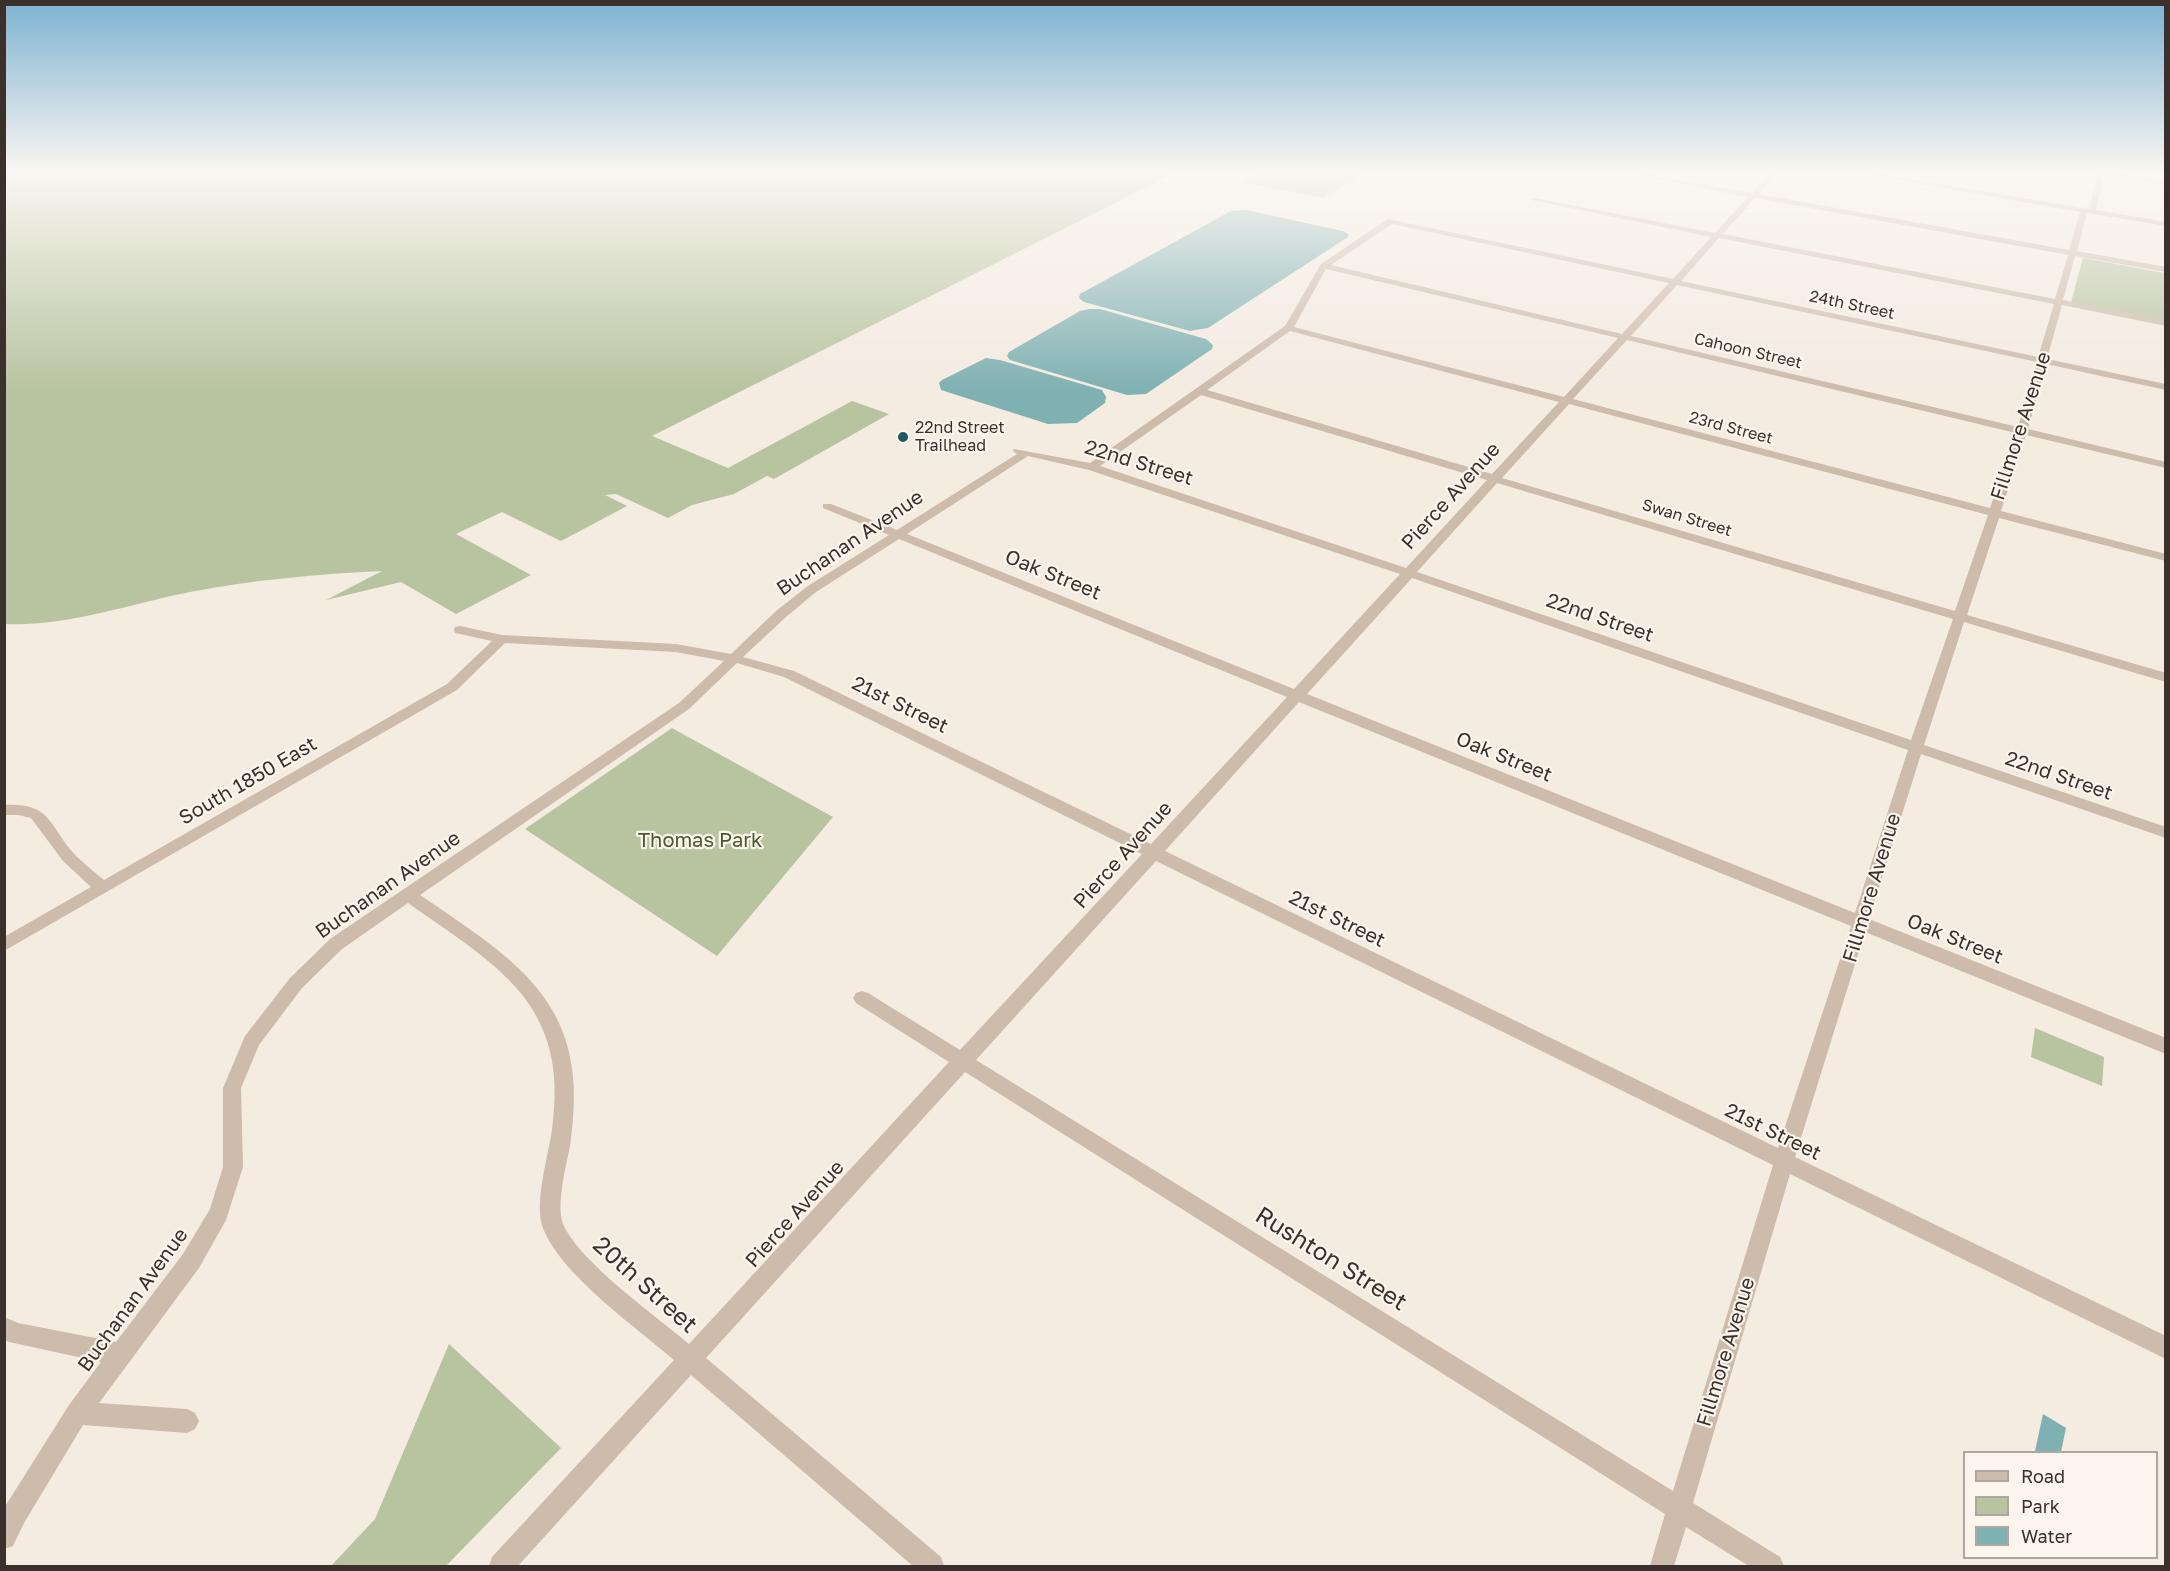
<!DOCTYPE html>
<style>
body{margin:0}
#map{position:relative;width:2170px;height:1571px;overflow:hidden;background:#f4ebe1;font-family:"Golos Text",sans-serif}
canvas{display:block}
.frame{position:absolute;inset:0;border:6px solid #3b302b;pointer-events:none}
.legend{position:absolute;left:1963px;top:1451px;width:195px;height:108px;box-sizing:border-box;background:#fbf5ee;border:2px solid #aea6a0;margin:0;padding:8px 10px;list-style:none;font-size:18px;color:#3b302b}
.legend li{display:flex;align-items:center;gap:12px;height:30px}
.legend b{width:30px;border:2px solid #aea6a0}
</style>
<div id="map">
<canvas width="2170" height="1571"></canvas>
<div class="frame"></div>
<ul class="legend">
<li><b style="height:8px;background:#cdbbac"></b>Road</li>
<li><b style="height:16px;background:#b8c4a0"></b>Park</li>
<li><b style="height:16px;background:#7fb0b2"></b>Water</li>
</ul>
</div>
<script>
const c = document.querySelector('canvas').getContext('2d');
c.lineJoin = 'round';
function fill(path, color) {
  c.fillStyle = color;
  c.fill(path, 'evenodd');
}
function trace(path, color, width, dash) {
  c.strokeStyle = color;
  c.lineWidth = width;
  c.lineCap = dash ? 'butt' : 'round';
  c.setLineDash(dash || []);
  c.stroke(path);
}
function drawText(font, color, halo, rows, align = 'center') {
  c.font = font + ' "Golos Text",sans-serif';
  c.lineWidth = 4.5;
  c.setLineDash([]);
  c.textBaseline = 'middle';
  c.strokeStyle = halo;
  c.fillStyle = color;
  for (const [text, x, y, turn = 0] of rows) {
    c.save();
    c.translate(x, y);
    c.rotate((+turn || 0) * Math.PI / 180);
    c.textAlign = isNaN(turn) ? turn : align;
    if (halo) c.strokeText(text, 0, 0);
    c.fillText(text, 0, 0);
    c.restore();
  }
}
const green = new Path2D(`
 M5,171h1174l-527,265 76,32 124,-67 37,13 -115,65 -7,-3 -33,18 -42,11 -24,13 -52,-24 -11,1 22,11 -66,35 -59,-29 -46,22 75,41 -75,39 -55,-32 -75,18 56,-29c-64,3 -129,9 -192,21 -61,12 -123,35 -186,32z
 M1263,171h106l-46,27 -80,-16z
 M2083,258l82,15v48l-94,-19z
 M672,728l161,89 -116,139 -192,-127z
 M2035,1028l69,29 -2,29 -71,-29z
 M449,1344l112,104 -115,118h-115l44,-47z`);
const water = new Path2D(`
 M1246,210l97,21 5,3v3l-140,91 -18,3 -106,-29 -5,-4 1,-4 151,-83z
 M1089,309h11l106,30 7,6 -1,4 -66,45 -19,1 -117,-35 -3,-4 2,-4 71,-41z
 M986,358l14,2 102,30 4,7 -1,6 -28,20 -29,1 -107,-34 -2,-7 3,-3z
 M2043,1414l23,14 -5,24 -26,-1z`);
const minor = new Path2D(`
 M1614,171h16l122,22 20,-22h7l-20,23 310,56 11,-38 -235,-41h17l227,38 8,-34 -17,-4h25l61,11v4l-62,-10 -8,34 70,12v4l-79,-13 -10,38 89,16v5l-91,-16 -12,44 103,20v6l-104,-21 -15,54 119,25v6l-120,-26 -18,65 138,33v6l-140,-33 -25,76 165,43v7l-167,-43 -32,97 199,58v9l-202,-60 -40,123 242,82v11l-245,-84 -52,165 297,119v16l-301,-122 -70,225 371,179v23l-376,-185 -97,329 87,54 4,9h-35l-63,-39 -12,39h-24l15,-52 -700,-442 -259,286 235,199 3,9h-31l-222,-191 -173,191h-29l3,-9 182,-197c-38,-33 -117,-88 -132,-135 -7,-25 6,-69 10,-95 18,-126 -53,-163 -144,-227l-66,46 -40,39 -43,57 -18,43 2,79 -17,53 -27,48 -100,135 88,6 8,4 4,8 -4,8 -8,4 -104,-8 -59,98 -11,23 -9,3 2,-44 63,-100 32,-43 -92,-20 -5,-2v-23l14,6 98,19 67,-88 27,-45 13,-42v-79l22,-52 45,-58 40,-39 349,-236 45,-42 -48,-9 -171,-9 -48,47 -453,261v-14l87,-50 -28,-26 -32,-43 -13,-3h-14v-10c43,-2 43,14 65,43 10,12 23,22 35,32l343,-196 45,-43 -37,-8 -1,-3 1,-3 5,-1 42,9 174,9 55,10 45,-43 32,-25 81,-51 -66,-27v-4h8l66,26 120,-76 -4,-3 1,-2 76,14 195,-137 36,-62 67,-45 285,60 38,-42 -180,-37 4,-2 180,35 33,-36zM1755,198l313,57 -13,44 -332,-65zM1392,224l277,59 -47,51 -291,-69zM1719,238l335,66 -16,53 -357,-76zM1326,269l292,69 -54,59 -270,-70zM1677,285l360,77 -19,65 -387,-91zM1290,331l269,71 -67,72 -285,-84zM1627,340l389,93 -26,75 -417,-109zM1201,395l286,85 -81,88 -306,-102zM1569,404l419,111 -33,96 -453,-133zM1028,456l61,14 311,104 -106,115 -387,-155zM1497,483l456,136 -42,121 -494,-168zM899,539l388,158 -136,147 -357,-173 -51,-14 43,-40 30,-25zM1412,578l496,172 -53,163 -548,-219zM737,663l47,14 358,177 -182,196 -92,-57 -6,-2 -6,2 -3,5 3,5 93,59 -260,282c-34,-29 -107,-80 -125,-118 -9,-18 2,-60 6,-80 22,-140 -47,-181 -150,-251l269,-186zM1299,702l552,224 -73,222 -613,-297zM1156,861l617,304 -100,326 -697,-431z`);
const markers = [
 [903,437,6,"#1f5a5e"]
];
const farStreetnames = [
 ["24th Street",1852,305,12],
 ["Cahoon Street",1748,351,13],
 ["23rd Street",1731,428,15],
 ["Swan Street",1687,518,17]
];
const farPoinames = [
 ["22nd Street",915,428],
 ["Trailhead",915,446]
];
const streetNames = [
 ["Fillmore Avenue",2021,426,-72],
 ["22nd Street",1139,463,17],
 ["Pierce Avenue",1451,496,-48],
 ["Buchanan Avenue",850,543,-34],
 ["Oak Street",1053,575,22],
 ["22nd Street",1600,618,19],
 ["21st Street",900,705,26],
 ["Oak Street",1504,757,22],
 ["22nd Street",2059,776,19],
 ["South 1850 East",248,781,-30],
 ["Pierce Avenue",1123,855,-48],
 ["Buchanan Avenue",388,885,-35],
 ["Fillmore Avenue",1872,888,-73],
 ["21st Street",1337,919,26],
 ["Oak Street",1955,939,22],
 ["21st Street",1773,1132,26],
 ["Pierce Avenue",795,1214,-48],
 ["Buchanan Avenue",133,1300,-54],
 ["Fillmore Avenue",1726,1352,-73]
];
const parkNames = [
 ["Thomas Park",700,841]
];
const nearStreetnames = [
 ["Rushton Street",1331,1259,32],
 ["20th Street",645,1285,42]
];
fill(green, '#b8c4a0');
fill(water, '#7fb0b2');
fill(minor, '#cdbbac');
const sky = c.createLinearGradient(0, 0, 0, 391);
sky.addColorStop(0, '#7eb2d2');
sky.addColorStop(0.44, '#faf6f2');
sky.addColorStop(1, '#faf6f200');
c.fillStyle = sky;
c.fillRect(0, 0, 2170, 391);
for (const [x, y, r, color] of markers) {
  const dot = new Path2D();
  dot.arc(x, y, r, 0, 2 * Math.PI);
  c.fillStyle = color;
  c.fill(dot);
  trace(dot, '#fbf5ee', 2);
}
drawText('16px', '#3b302b', '#fbf5ee', farStreetnames);
drawText('16px', '#3b302b', '#fbf5ee', farPoinames, 'left');
drawText('20px', '#3b302b', '#fbf5ee', streetNames);
drawText('20px', '#4a5a2e', '#fbf5ee', parkNames);
drawText('24px', '#3b302b', '#fbf5ee', nearStreetnames);
</script>
